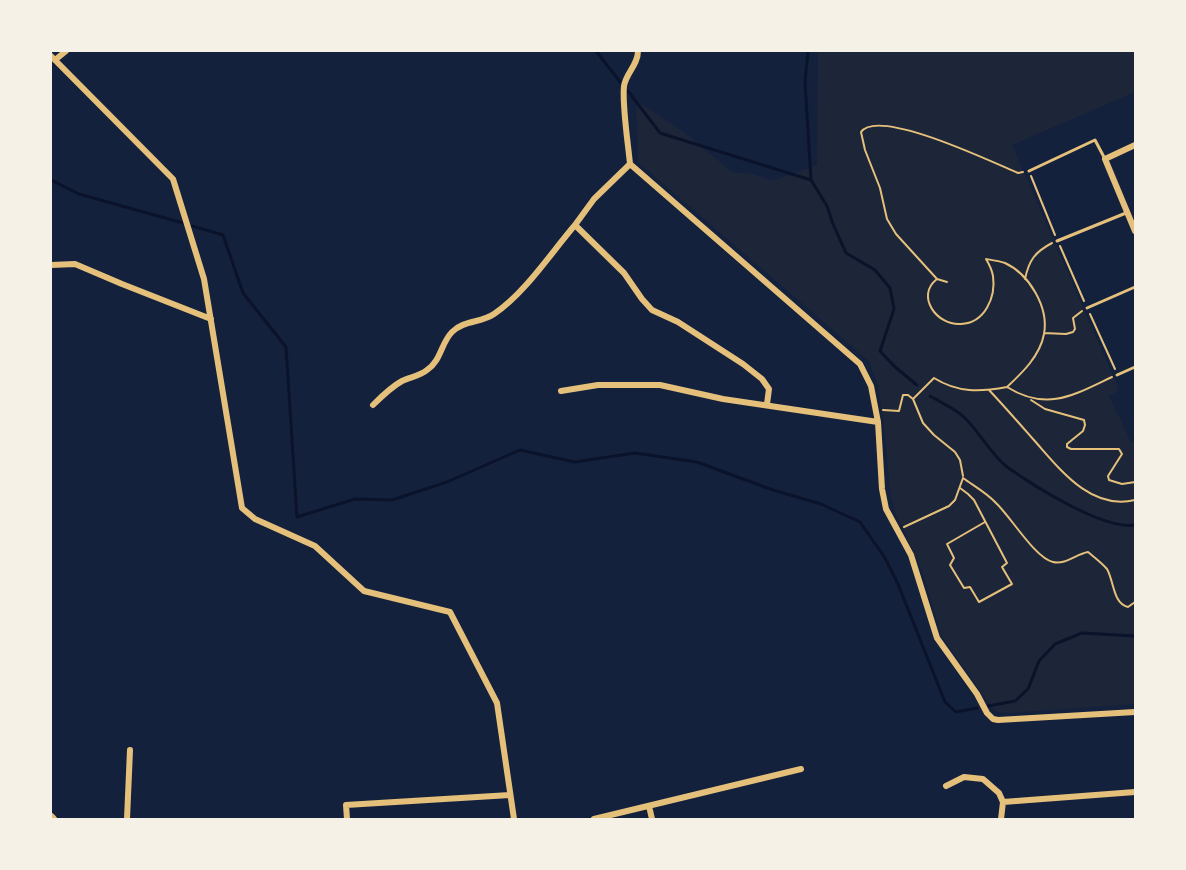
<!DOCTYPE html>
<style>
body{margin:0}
#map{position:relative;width:1186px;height:870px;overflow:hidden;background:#14213d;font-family:Inter,sans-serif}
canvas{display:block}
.frame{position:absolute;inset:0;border:52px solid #f6f1e7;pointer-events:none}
</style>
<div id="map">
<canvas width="1186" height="870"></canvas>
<div class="frame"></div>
</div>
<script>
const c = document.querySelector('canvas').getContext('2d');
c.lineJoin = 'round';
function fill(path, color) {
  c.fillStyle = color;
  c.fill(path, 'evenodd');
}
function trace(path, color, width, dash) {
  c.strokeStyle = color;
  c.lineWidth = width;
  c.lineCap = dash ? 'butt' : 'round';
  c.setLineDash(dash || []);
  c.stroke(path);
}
const green = new Path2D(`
 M818,51h317v41l-123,53 107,245 -10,6 22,46 4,-1v263l-126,9 -12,-1 -10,-11 -46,-66 -19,-65 -26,-55 -5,-19 -7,-68 -6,-42 -9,-25 -231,-199 -2,-62 45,30 51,42 21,2 20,7 44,-16z`);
const stream = new Path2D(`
 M596,51l25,32
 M808,51l-3,31 6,98 16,26 6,18 13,29 29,17 15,18 4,21 -14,42 15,16 22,18
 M628,91l32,42 151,47
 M51,180l28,14 104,29
 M192,226l31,9 20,58 43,54 11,170 58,-18 37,1 55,-18 73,-32 55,12 60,-9 62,9 76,28 48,14 39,18 25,36 13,26 47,118 11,10 21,-4
 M930,396c12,7 26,13 35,22 15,15 26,36 42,49 27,19 96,63 128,58
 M988,706l27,-5 13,-12 11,-28 16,-17 27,-11 53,3`);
const path = new Path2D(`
 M1031,176l24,59
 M1060,246l24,55
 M937,279l-41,-45 -9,-15 -7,-31 -15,-38 -4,-18c17,-25 133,31 157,41l5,-1
 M1025,279c4,-19 10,-27 27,-36
 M947,282l-10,-3c-22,17 0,47 24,45 24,-1 35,-27 32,-48 -1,-6 -4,-12 -7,-17 6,1 13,2 19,4 24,11 44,44 39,71 -4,22 -22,39 -37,53 40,25 67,8 105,-10
 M1090,314l25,55
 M1044,333l22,1 7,-2 2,-3 -2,-11 9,-7
 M989,390c15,16 29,32 44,49 26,29 57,72 102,61
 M1031,400l14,9 39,11 1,5 -2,6 -16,13v3l4,2h48l3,5 -14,22 1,4 13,4 13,-2
 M883,410l16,1 4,-16h5l5,4
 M963,476l-3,-16 -5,-8 -21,-17 -11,-12 -10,-24 21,-21c24,15 46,14 73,9
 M960,488l8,6 6,6 33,63 -5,4 10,17 -33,18 -9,-15 -6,1 -14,-23 4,-7 -7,-14 38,-22
 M904,527l45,-21 6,-6 8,-22c11,8 24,15 33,25 15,14 39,55 57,59 13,3 23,-8 35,-10 6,5 14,11 19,17 7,12 6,35 21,38l7,-5`);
const service = new Path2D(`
 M1029,171l66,-31 10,19
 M1057,241l69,-28
 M1087,308l48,-21
 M1117,375l18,-8`);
const minor = new Path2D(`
 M638,51c0,14 -12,22 -14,35 -2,19 4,57 6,78l230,200 11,22 7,36 4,67 4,20 25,46 26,83 40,56 10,19 6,6 5,1 137,-8
 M51,56l122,123 31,100 38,229 13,11 60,27 49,45 86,21 47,91 17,116
 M55,60l11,-9
 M1135,145l-30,14 30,72
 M630,164l-36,35 -19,26 49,48 18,26 10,11 26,12 65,42 19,15 7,10 -2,15
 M51,265l24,-1 47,20 89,35
 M561,391l37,-6h62l63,14 155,23
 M373,405c9,-9 18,-18 29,-24 8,-4 18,-5 25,-11 14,-9 14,-27 25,-38 12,-12 29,-9 42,-18 31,-21 57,-61 81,-89
 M946,786l18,-9 19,2 16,14 4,9 -2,17
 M1003,802l132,-10
 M649,806l3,13
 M127,819l3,-69
 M347,819l-1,-14 164,-10
 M594,819l207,-50`);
const secondary = new Path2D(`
 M51,817l2,2`);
fill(green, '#1d2539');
trace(stream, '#0b132b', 3);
trace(path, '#e5c07b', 2);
trace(service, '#e5c07b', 3);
trace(minor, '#e5c07b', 6);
trace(secondary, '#e5c07b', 8);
</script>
